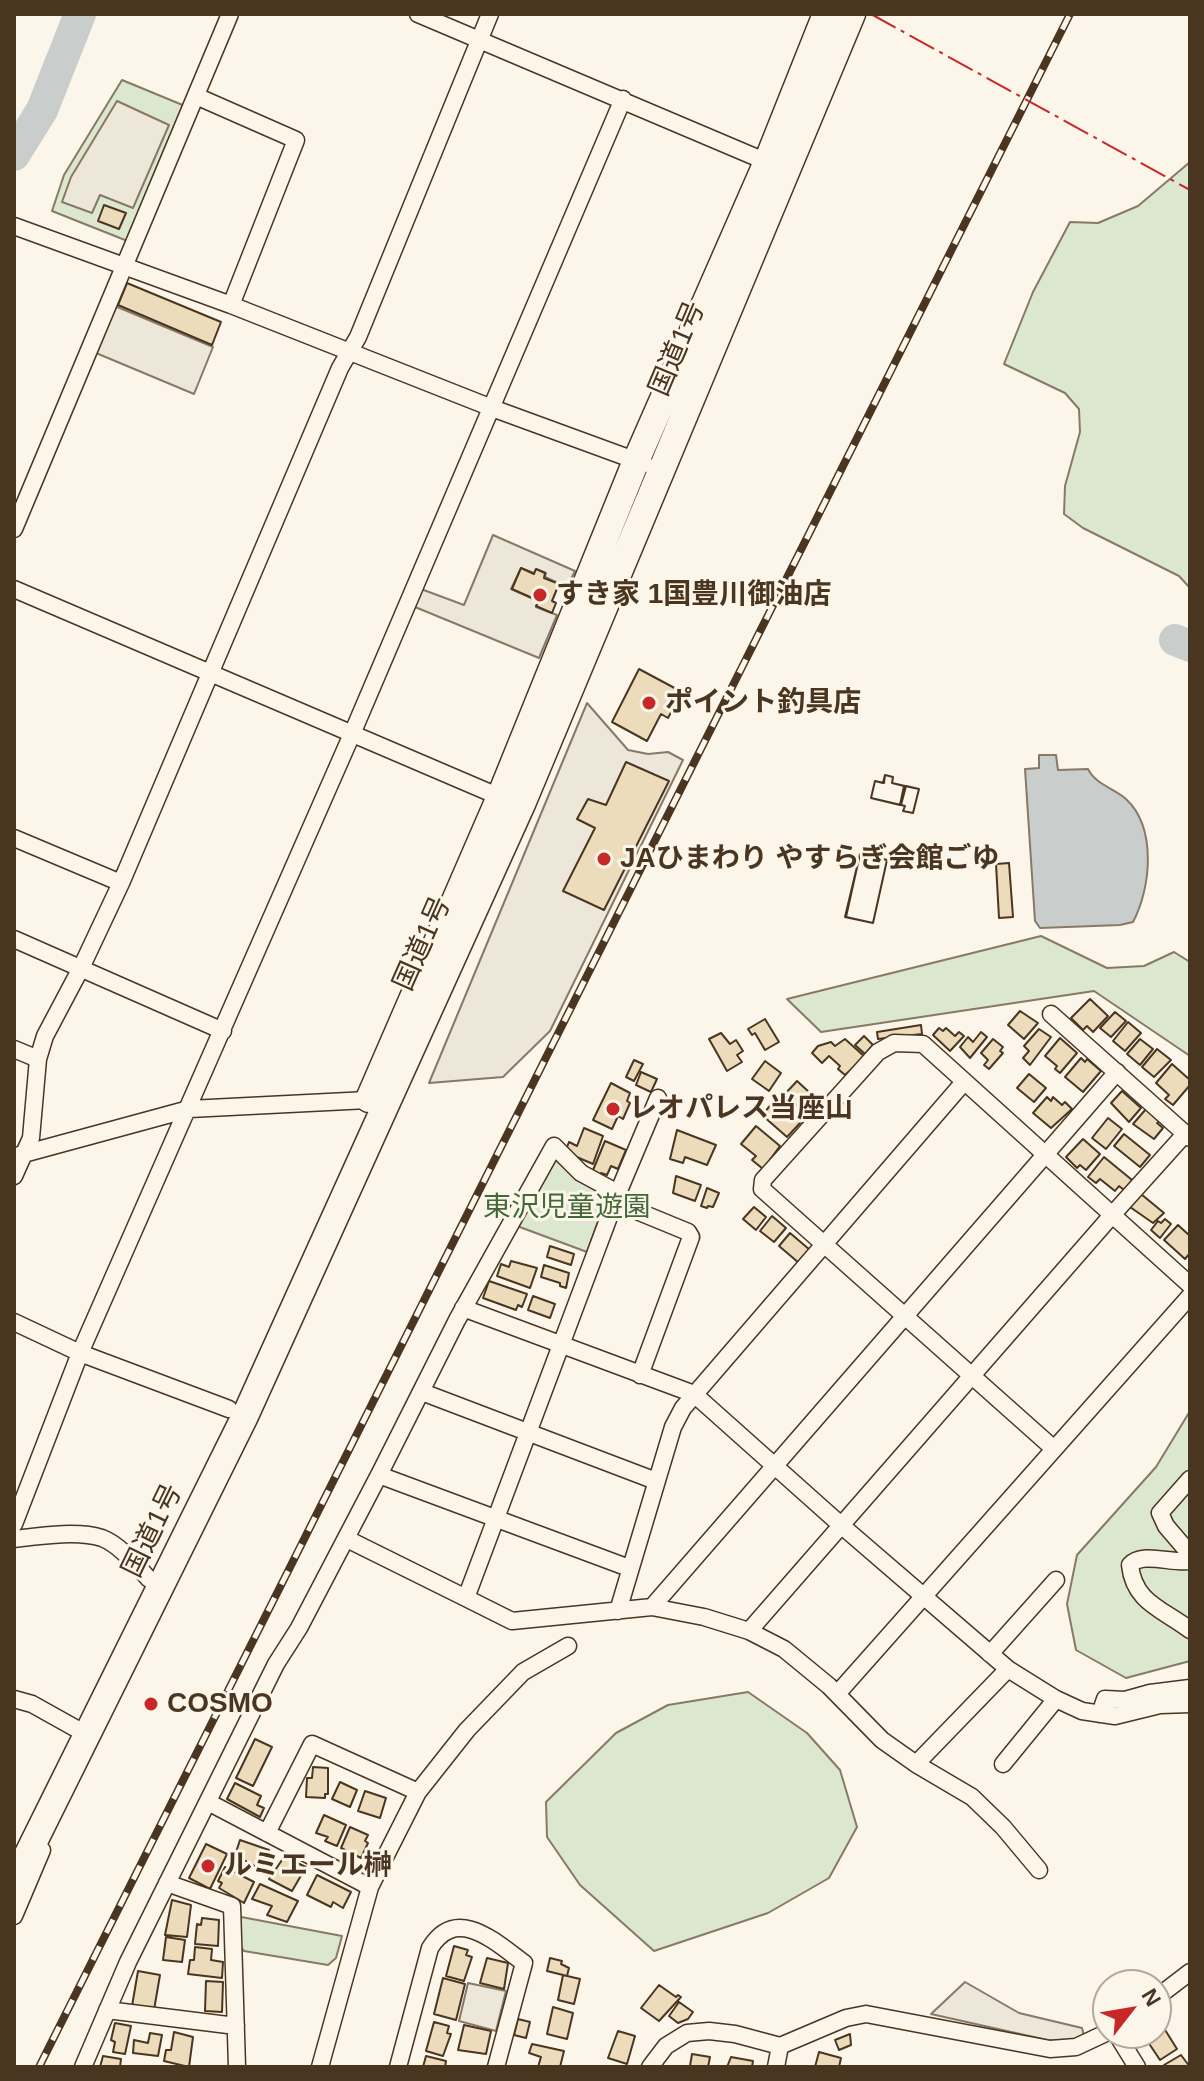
<!DOCTYPE html>
<meta charset="utf-8">
<style>
body{margin:0}
#map{position:relative;width:1204px;height:2081px;overflow:hidden;background:#fbf6e9;font-family:Arial,sans-serif}
canvas{display:block}
.frame{position:absolute;inset:0;border:16px solid #4a3520;pointer-events:none}
.north{position:absolute;left:1092px;top:1969px;width:80px;height:80px;box-sizing:border-box;background:#fbf6e9;border:2px solid #b4a999;border-radius:50%;rotate:59deg;font-size:22px;font-weight:700;line-height:32px;text-align:center;color:#4a3520}
.north::after{content:'';display:block;margin:auto;width:28px;height:36px;background:#c62828;clip-path:polygon(50% 0,100% 100%,50% 72%,0 100%)}
</style>
<div id="map">
<canvas width="1204" height="2081"></canvas>
<div class="frame"></div>
<div class="north">N</div>
</div>
<script>
const c = document.querySelector('canvas').getContext('2d');
c.lineJoin = 'round';
function fill(path, color) {
  c.fillStyle = color;
  c.fill(path, 'evenodd');
}
function trace(path, color, width, dash) {
  c.strokeStyle = color;
  c.lineWidth = width;
  c.lineCap = dash ? 'butt' : 'round';
  c.setLineDash(dash || []);
  c.stroke(path);
}
function drawText(font, color, halo, rows, align = 'center') {
  c.font = font + ' Arial,"Noto Sans JP",sans-serif';
  c.lineWidth = 6;
  c.setLineDash([]);
  c.textBaseline = 'middle';
  c.strokeStyle = halo;
  c.fillStyle = color;
  for (const [text, x, y, turn = 0] of rows) {
    c.save();
    c.translate(x, y);
    c.rotate((+turn || 0) * Math.PI / 180);
    c.textAlign = isNaN(turn) ? turn : align;
    if (halo) c.strokeText(text, 0, 0);
    c.fillText(text, 0, 0);
    c.restore();
  }
}
const green = new Path2D(`
 M122,80l63,26 -55,136 -78,-31 12,-36z
 M1190,162v426l-11,-12 -96,-48 -19,-14 1,-28 15,-54 -1,-23 -14,-16 -61,-29 29,-72 37,-70 28,1 40,-17z
 M1041,936l66,32 37,-2 30,-14 16,10v94l-96,-65 -273,41 -34,-33z
 M557,1154l51,39 -21,59 -70,-26z
 M1190,1411v250l-64,17 -50,-28 -9,-46 10,-49 79,-88z
 M748,1692l59,41 33,37 17,57 -28,51 -61,35 -114,38 -74,-66 -33,-48 -1,-35 70,-69 52,-28z
 M236,1916l106,20 -6,22 -8,7 -84,-14 -6,-7z`);
const parking = new Path2D(`
 M117,101l52,24 -36,83 -33,-13 -8,18 -30,-11 9,-25z
 M115,306l98,41 -19,47 -98,-41z
 M493,535l82,36 -8,16 -22,-10 1,-4 -10,-4 -2,4 -13,-5 -10,21 27,12 -2,6 21,8 -18,43 -124,-51 6,-18 43,16z
 M587,703l41,47 20,4 20,-2 15,8 -133,271 -47,46 -74,6z
 M965,1982l54,31 63,15 2,8 -19,6 -18,-2 -116,-26z
 M468,1983l38,8 -10,40 -37,-10z`);
const water = new Path2D(`
 M1039,755h17l2,15 30,-1c8,16 26,19 38,30 31,29 25,89 7,123l-13,3 -80,3 -5,-7 -10,-152 14,-1z`);
const river = new Path2D(`
 M14,155l28,-45 38,-96
 M1175,640l15,6`);
const building = new Path2D(`
 M104,205l22,8 -7,16 -21,-8z
 M127,283l94,39 -9,23 -94,-40z
 M521,568l13,6 2,-5 9,4 -1,5 15,6 -7,17 4,2 -4,10 -16,-7 3,-5 -27,-12z
 M639,669l43,23 -14,26 -7,-4 -14,27 -35,-19z
 M626,762l43,19 -65,129 -41,-19 32,-63 -18,-9 11,-20 18,6z
 M885,775l8,2 -1,6 12,3 -4,19 -29,-7 4,-17 8,2z
 M885,775l8,2 -1,6 13,3 -4,19 -30,-7 4,-17 9,2z
 M905,786l14,3 -6,24 -10,-2 2,-5 -4,-1z
 M906,786l13,3 -6,24 -10,-2 2,-5 -4,-1z
 M860,854l27,6 -14,63 -27,-6z
 M860,854l27,6 -14,63 -28,-6z
 M1009,863l4,54 -14,1 -3,-54z
 M1090,999l18,17 -15,16 -6,-6 -4,4 -12,-12z
 M1020,1011l18,12 -14,16 -16,-14z
 M1115,1012l11,9 -15,16 -11,-9z
 M765,1019l14,23 -14,8 -10,-17 -3,2 -4,-6z
 M1128,1022l13,11 -16,18 -12,-10z
 M921,1025l1,9 -44,5 -1,-7z
 M939,1028l4,3 3,-3 9,8 4,-4 5,4 -14,15 -17,-16z
 M1039,1029l12,8 -21,28 -7,-7 6,-7 -5,-5z
 M981,1032l6,5 -17,21 -10,-11 8,-10 5,5z
 M721,1033l9,11 6,-4 7,11 -6,4 5,7 -15,9 -18,-32z
 M864,1036l9,9 -8,9 -10,-9z
 M1060,1038l17,15 -17,20 -5,-4 2,-3 -12,-10z
 M845,1039l20,18 -20,18 -7,-6 2,-3 -11,-10 -7,7 -10,-10 6,-7 13,-4 4,4z
 M993,1039l10,8 -3,4 3,2 -14,16 -5,-4 4,-5 -7,-7z
 M1140,1039l13,10 -13,16 -13,-11z
 M1157,1049l14,11 -17,17 -12,-10z
 M1081,1058l4,4 2,-3 14,12 -18,21 -18,-15z
 M634,1060l9,4 -9,17 -8,-4z
 M765,1061l16,12 -12,18 -17,-12z
 M1172,1064l18,16v5l-17,20 -8,-6 4,-4 -13,-12z
 M641,1072l16,7 -6,13 -15,-7z
 M1029,1074l17,14 -12,14 -17,-14z
 M797,1081l24,22 -13,13 -23,-22z
 M611,1083l19,10 -3,8 3,2 -7,16 -5,-3 -6,13 -19,-9z
 M1122,1091l19,17 -12,14 -18,-19z
 M1047,1097l4,4 2,-4 9,8 3,-3 7,7 -21,19 -18,-15z
 M776,1099l25,23 -14,15 -25,-22z
 M1146,1109l14,12 -3,2 6,5 -9,11 -21,-15z
 M1108,1118l14,11 -16,20 -14,-11z
 M756,1126l24,20 -17,23 -11,-9 4,-4 -15,-12z
 M584,1128l19,8 -10,28 -28,-12 4,-10 8,4z
 M677,1130l39,15 -9,20 -22,-8 -2,6 -13,-4z
 M1124,1134l26,21 -10,12 -26,-21z
 M1083,1139l17,15 -14,16 -6,-5 -3,3 -11,-11z
 M605,1141l21,9 -8,19 -7,-3 -4,9 -6,-2 -2,5 -8,-3z
 M1104,1157l28,23 -8,10 -5,-4 -4,5 -15,-12 -4,4 -8,-6z
 M676,1176l25,9 -6,16 -22,-8z
 M707,1188l12,5 -6,14 -5,-1 -1,2 -6,-2z
 M1141,1194l23,19 -11,10 -23,-16z
 M754,1207l12,10 -10,13 -13,-11z
 M772,1216l14,12 -12,14 -14,-11z
 M1165,1219l6,5 -11,14 -9,-8 7,-9 3,2z
 M1178,1225l12,11v17l-5,6 -21,-19z
 M790,1233l20,17 -11,13 -20,-17z
 M550,1246l24,8 -3,11 -24,-8z
 M511,1261l26,7 -7,20 -33,-12 4,-12 8,3z
 M544,1265l25,8 -3,15 -6,-2v-3l-19,-6z
 M489,1281l38,13 -5,13 -4,-2 -2,5 -33,-12z
 M533,1296l22,8 -5,14 -22,-8z
 M255,1739l17,8 -19,39 -17,-8z
 M313,1767l15,1v26h-3v4l-19,-1 1,-19h5z
 M340,1782l17,8 -7,17 -18,-8z
 M235,1783l26,13 -4,9 7,3 -4,9 -33,-18z
 M365,1791l21,7 -6,20 -22,-7z
 M324,1815l22,10 -9,21 -12,-5 3,-4 -12,-4z
 M350,1827l18,8 -3,6 3,2 -7,15 -20,-10z
 M240,1840l29,10 -9,19 -25,-14z
 M206,1844l21,10 -17,35 -21,-11z
 M284,1857l22,10 -14,24 -23,-12z
 M225,1867l29,15 -10,21 -25,-15 3,-5 -4,-2z
 M317,1875l34,17 -8,16 -10,-6 -2,5 -24,-12z
 M260,1884l38,17 -11,21 -20,-7 5,-9 -20,-7z
 M172,1900l19,5 -4,32 -22,-2z
 M202,1918l17,2 -1,26 -23,-2 2,-20 4,1z
 M166,1937l19,3 -3,22 -19,-2z
 M454,1946l14,4 -2,5 6,2 -8,24 -18,-5z
 M195,1947l17,2 -1,11 12,2 -1,16 -34,-4 2,-14h4z
 M487,1958l21,5 -4,26 -24,-6z
 M550,1958l12,3 -1,3 8,4 -2,8 -20,-5z
 M138,1971l22,4 -6,35 -22,-4z
 M563,1975l17,4 -6,25 -16,-4z
 M443,1978l22,6 -9,36 -22,-6z
 M206,1981l17,1 -1,30 -17,-1z
 M659,1985l17,12 2,-2 3,2 -22,24 -18,-13z
 M679,2002l14,10 -5,7 -10,4 -9,-7z
 M553,2007l20,6 -6,26 -20,-5z
 M518,2019l12,3 -4,16 -12,-3z
 M434,2022l15,4 -2,7 4,1 -8,22 -17,-5z
 M115,2023l16,3 -6,28 -12,-2 2,-10 -4,-2z
 M464,2025l27,6 -5,23 -28,-4z
 M1162,2025l15,24 -17,11 -16,-24 12,-3v-5z
 M618,2031l17,5 -8,28 -19,-6z
 M174,2032l19,5 -4,30 -25,-6 2,-11h5z
 M150,2033l12,2 -4,21 -25,-3 1,-13 14,3z
 M850,2034l1,11 -12,5 -4,-10z
 M532,2044l32,7 -4,16h-22l3,-10 -12,-4z
 M819,2052l22,6 -2,9h-24z
 M692,2054l18,3 -2,10h-22l4,-1z
 M1181,2055l9,12h-25l-1,-2z
 M103,2056l18,3 -1,8h-20z
 M426,2056l20,5 -1,6h-22z
 M731,2057l22,4 -1,6h-25z`);
const minor = new Path2D(`
 M418,14l349,148
 M196,96l100,44 -65,165
 M14,226l217,79 261,103 153,56
 M14,529l216,-515
 M14,589l486,208
 M14,838l107,45
 M14,939l209,92
 M1051,1014l139,124
 M14,1049l24,10
 M658,1098l-40,95 -152,405 46,23 140,-14 52,10 45,14 35,18 45,37 53,54 34,24 92,-95 48,30 26,12 33,5 45,-11 30,-1
 M16,1156l173,-47 179,-9
 M14,1176l17,-38 7,-79 7,-23 36,-68 40,-85 219,-515 18,-31 132,-323
 M615,1202l73,30 3,5 -51,138
 M463,1308l231,86 148,132 166,143
 M14,1322l66,31 149,56
 M422,1392l234,89
 M1053,1448l-291,-259 1,-9 115,-128 16,-9 29,1 267,241
 M379,1475l78,-155 97,-174 27,27 37,20
 M1190,1479l-30,34 6,13 24,28
 M14,1524l66,-171 272,-619 271,-635
 M14,1539c25,-3 64,-9 88,-1 18,7 34,27 47,41
 M347,1539l119,59
 M1190,1561c-18,3 -48,-10 -60,4 4,38 33,44 60,65
 M652,1607l465,-535
 M618,1611l55,-184 10,-19 281,-326
 M749,1631l364,-417 72,-80
 M990,1654l66,-74
 M837,1694l353,-398
 M14,1699l18,5 43,24
 M1100,1714l5,-15 20,1 25,-7 40,-5
 M916,1764l56,33 31,30 36,43
 M1003,1764l53,-65
 M208,1802l162,85
 M267,1833l45,-89 106,48
 M167,1883l65,23 5,161
 M14,1916l28,-66
 M1156,1998l34,-26
 M107,2010l129,16
 M1116,2033l21,34
 M83,2067l45,-105 148,-298 23,-36 80,-153 250,93
 M320,2067l50,-180 48,-95 49,-62 56,-58 45,-26
 M398,2067l32,-119c27,-43 65,-6 94,15l-28,104
 M650,2067l16,-21 21,-13 22,-2 26,3 45,12 66,-28 20,-4 184,35 26,-2 32,-15
 M776,2067l4,-21`);
const trunk = new Path2D(`
 M369,1099l131,-302 136,-336 131,-299 59,-148
 M14,1882l231,-466 277,-612 330,-790`);
const rail = new Path2D(`
 M39,2067l1031,-2053`);
const power = new Path2D(`
 M871,14l319,176`);
const markers = [
 [540,595,8,"#c62828"],
 [649,703,8,"#c62828"],
 [604,859,8,"#c62828"],
 [613,1109,8,"#c62828"],
 [151,1704,8,"#c62828"],
 [208,1866,8,"#c62828"]
];
const streetNames = [
 ["国道1号",678,349,-67],
 ["国道1号",423,944,-66],
 ["国道1号",153,1531,-64]
];
const poiNames = [
 ["すき家 1国豊川御油店",556,595],
 ["ポイント釣具店",665,703],
 ["JAひまわり やすらぎ会館ごゆ",620,859],
 ["レオパレス当座山",629,1109],
 ["COSMO",167,1704],
 ["ルミエール榊",224,1866]
];
const parkNames = [
 ["東沢児童遊園",567,1208]
];
fill(green, '#dce7d0');
trace(green, '#887966', 2);
fill(parking, '#ede7d9');
trace(parking, '#887966', 2);
fill(water, '#c9cecd');
trace(water, '#887966', 2);
trace(river, '#c9cecd', 32);
fill(building, '#ecdcbc');
trace(building, '#4a3520', 2);
trace(minor, '#4a3520', 19);
trace(trunk, '#4a3520', 29);
trace(minor, '#fbf6e9', 16);
trace(trunk, '#fbf6e9', 26);
trace(rail, '#4a3520', 8);
trace(rail, '#fbf6e9', 5, [15]);
trace(power, '#c62828', 2, [28, 6, 4, 6]);
for (const [x, y, r, color] of markers) {
  const dot = new Path2D();
  dot.arc(x, y, r, 0, 2 * Math.PI);
  c.fillStyle = color;
  c.fill(dot);
  trace(dot, '#fbf6e9', 3);
}
drawText('28px', '#4a3520', '#fbf6e9', streetNames);
drawText('bold 28px', '#4a3520', '#fbf6e9', poiNames, 'left');
drawText('28px', '#436837', '#fbf6e9', parkNames);
</script>
